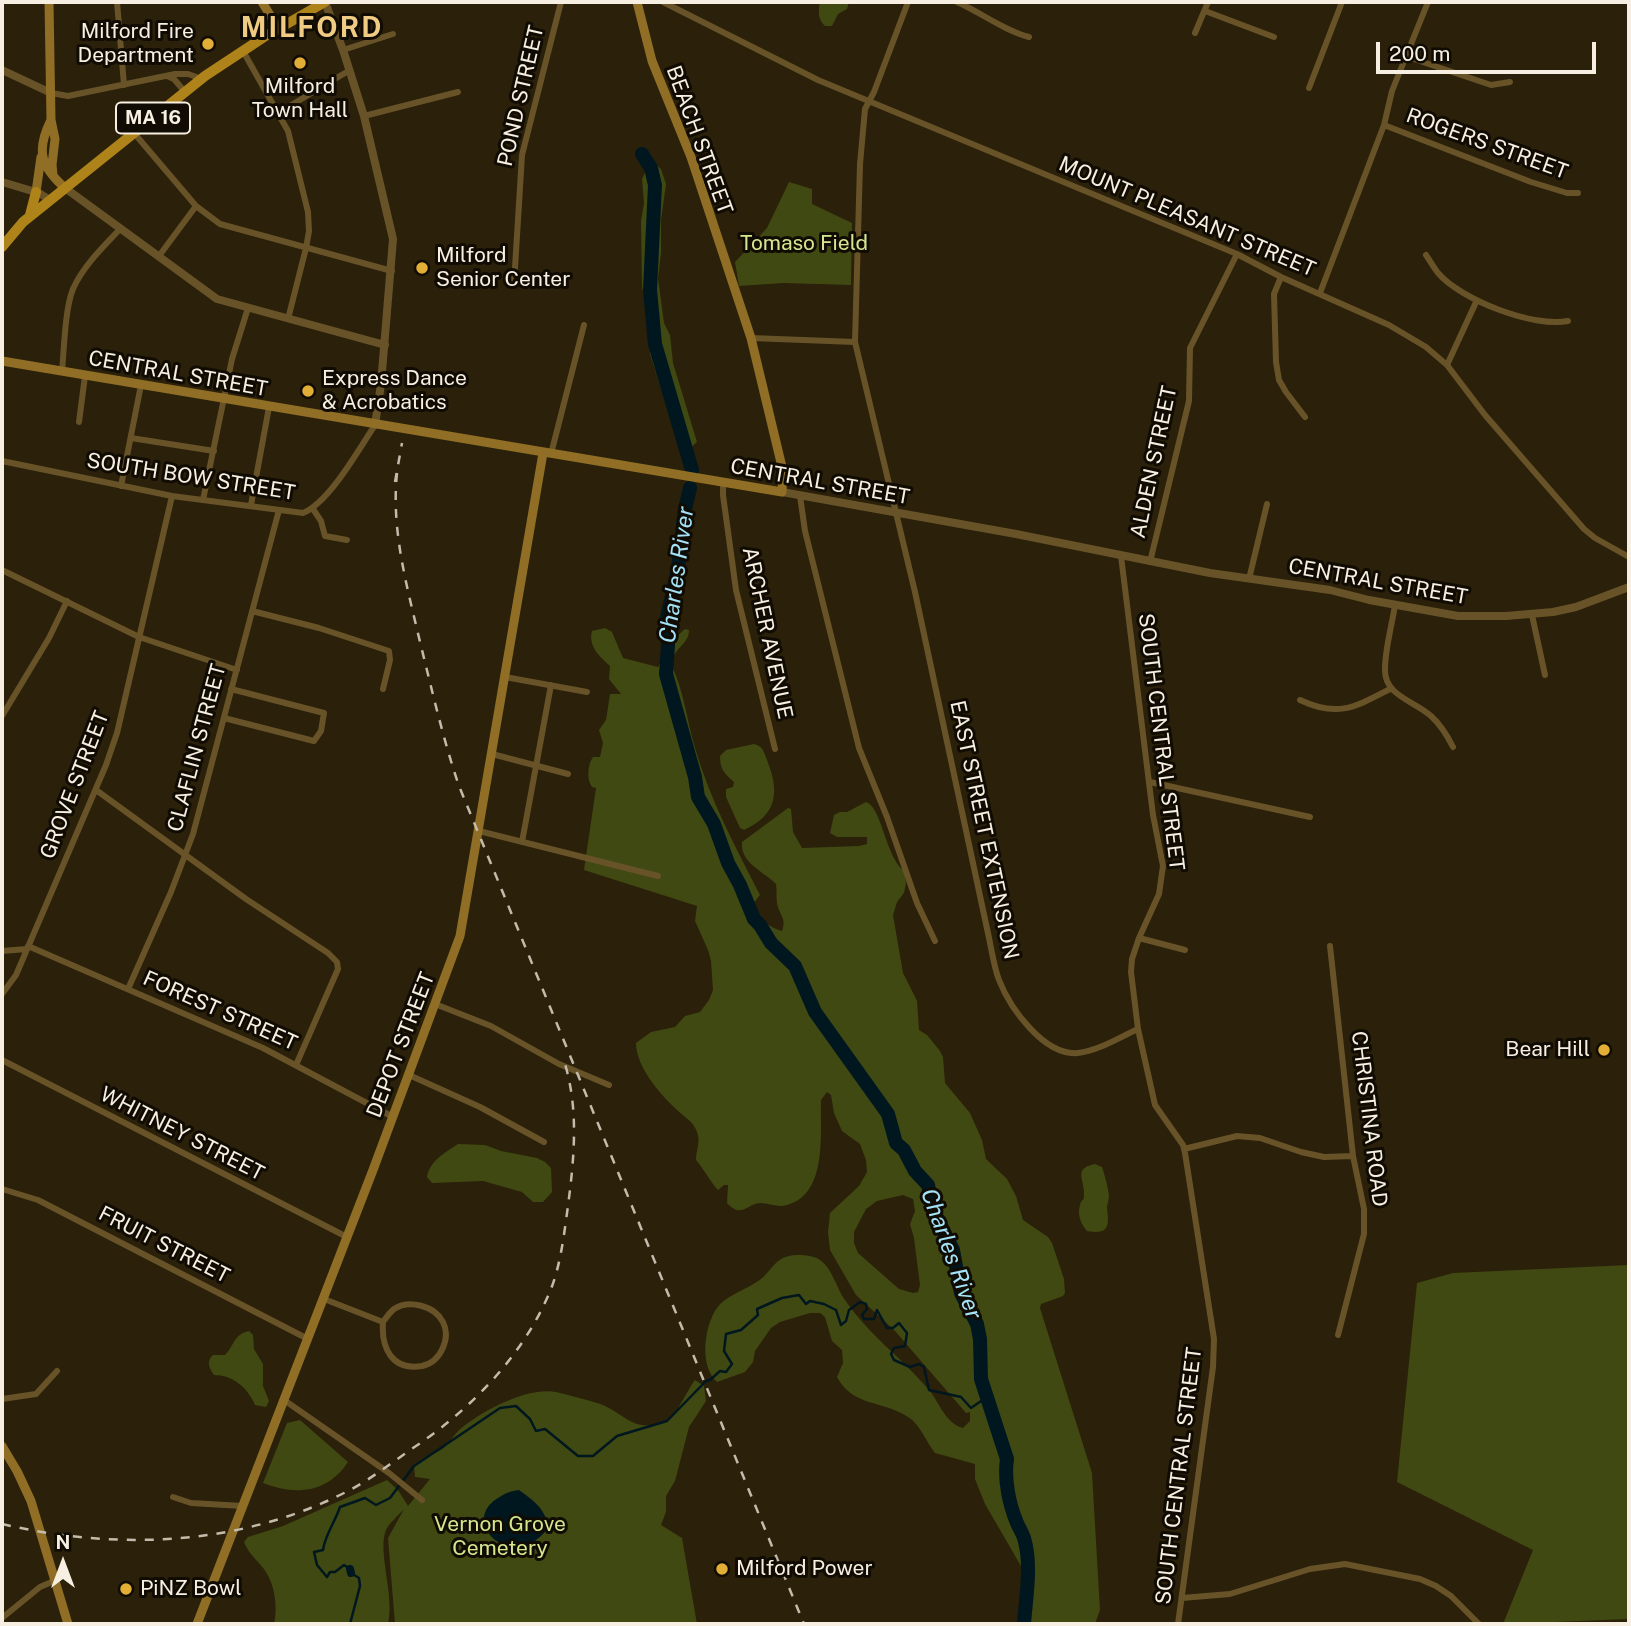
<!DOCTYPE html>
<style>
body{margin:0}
#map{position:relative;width:1631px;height:1626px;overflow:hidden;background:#2b2009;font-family:"Public Sans",sans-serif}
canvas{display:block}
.frame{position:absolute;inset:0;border:4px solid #f7f0e2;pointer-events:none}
.north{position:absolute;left:28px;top:1528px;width:70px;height:70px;-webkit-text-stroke:5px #100b03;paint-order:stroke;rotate:0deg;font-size:19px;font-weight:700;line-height:28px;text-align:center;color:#f7f0e2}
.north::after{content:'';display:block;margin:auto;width:24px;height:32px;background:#f7f0e2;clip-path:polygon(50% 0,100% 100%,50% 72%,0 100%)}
.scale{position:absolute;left:1376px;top:42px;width:220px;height:32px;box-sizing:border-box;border:4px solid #f7f0e2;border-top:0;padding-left:9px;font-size:21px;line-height:24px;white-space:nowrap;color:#f7f0e2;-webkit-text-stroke:5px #100b03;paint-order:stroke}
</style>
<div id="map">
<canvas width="1631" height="1626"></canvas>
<div class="frame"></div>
<div class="north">N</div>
<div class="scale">200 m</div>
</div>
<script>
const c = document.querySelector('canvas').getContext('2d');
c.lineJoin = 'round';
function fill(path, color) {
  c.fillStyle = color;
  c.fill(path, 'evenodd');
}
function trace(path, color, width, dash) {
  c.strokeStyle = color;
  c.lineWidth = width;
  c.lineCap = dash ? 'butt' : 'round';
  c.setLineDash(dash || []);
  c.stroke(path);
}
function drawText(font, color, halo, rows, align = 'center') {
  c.font = font + ' "Public Sans",sans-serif';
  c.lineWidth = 6;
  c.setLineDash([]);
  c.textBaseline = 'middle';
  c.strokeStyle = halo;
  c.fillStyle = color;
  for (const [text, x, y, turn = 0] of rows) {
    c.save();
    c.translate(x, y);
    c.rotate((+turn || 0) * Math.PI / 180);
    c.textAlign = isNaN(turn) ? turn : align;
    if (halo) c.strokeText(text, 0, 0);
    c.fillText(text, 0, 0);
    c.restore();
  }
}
const green = new Path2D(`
 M820,2h29l-2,7 -9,5 -6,12h-7c-7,-6 -7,-15 -5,-24z
 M651,160l10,9 5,15 -5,36v33l-3,25 6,45 6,12 3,28 24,79 -7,6 8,25 -9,-2 -3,-4 -36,-113 -5,-54 -3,-13 -1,-66 3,-18 -2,-24z
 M789,182l23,7v15l40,19 -1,62 -68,-2 -44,3 -4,-24 32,-34z
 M605,628l7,4 11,26 35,9 3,-5 1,-20 13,-4 10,-9 4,1c0,16 -18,18 -17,36 12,26 15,55 23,82 15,52 41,100 65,147l-8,10c7,13 15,22 30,26 5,-13 -3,-16 -5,-28 -1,-6 0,-13 -1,-19 -13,-13 -36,-21 -34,-42l46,-34 3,1 2,23 9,16 57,-2 8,-2v-7h-30l-7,-4 4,-18 6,-3h7l19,-10c16,5 19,54 38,69l2,12 -2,10 -7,9 -4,13 10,58 14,28 2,29 8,5 13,16 3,6 2,26 25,30 12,27 4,19 21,20 9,17 7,24 25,17 4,6 12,36 1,14 -2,3 -22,8 -1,4 52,165 8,137 -5,14h-66l3,-39 -47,-81 -10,-25v-15l-40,-11c-9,-11 -15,-29 -27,-36 -26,-17 -55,-10 -71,-40l6,-14 -1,-13 -10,-9 -7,-24 -5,-4h-10l-30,9 -9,6 -16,23 -2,11 -8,10 -28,10c-18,-16 -13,-56 0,-74 4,-6 10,-10 16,-13 9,-5 20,-10 28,-16 10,-8 14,-20 28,-23 8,-2 25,-1 31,4 12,8 17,29 25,40 23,34 58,59 84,90 10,12 17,34 34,38l7,-7v-9l-4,1 -71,-82 -39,-36 -26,-45 -2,-18 2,-19 29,-27 8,-14 -1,-12 -6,-16 -18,-13 -8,-18 -3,-18 -4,-3 -6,8c-1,33 7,94 -34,105 -9,3 -18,-2 -27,-2 -14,1 -18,16 -33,0l1,-18h-4l-6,5c-6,-6 -15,-22 -22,-30 0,-10 5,-18 1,-28 -4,-12 -14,-15 -22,-24 -16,-15 -39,-42 -39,-65l15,-11 24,-5 10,-11 15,-4 9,-12 4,-10 -2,-29 -3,-11 -13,-29 2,-15 -113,-36 12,-82 -4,-1c-6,-8 -4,-23 1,-30h7l3,-14 -4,-13 7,-10 4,-26h11l-12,-15 1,-13c-11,-10 -22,-20 -18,-35zM903,1195l10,4 2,12 -5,13 4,14 6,47 -2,7 -5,1 -14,-4 -41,-36 -4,-10v-11l12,-23 11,-8z
 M754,744c9,2 10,8 13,16 13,32 10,55 -23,70l-4,-2 -14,-31v-8l7,-2 1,-5c-9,-8 -14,-12 -14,-26l6,-6z
 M458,1144l27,1 16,6 36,7 8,4 6,6 1,24 -9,10h-10l-11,-10 -39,-11 -51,2 -5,-6c3,-17 18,-24 31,-33z
 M1095,1164l7,3c3,9 6,20 7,29 0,4 -2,8 -2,12 2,17 3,27 -20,23 -6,-7 -10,-16 -7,-26 2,-8 4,-2 4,-10 1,-16 -12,-26 11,-31z
 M1629,1265v354l-126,5 30,-74 -136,-68 20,-199 36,-10z
 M249,1331l4,4 1,14 9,15v22l6,15 -3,6 -11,-2c-7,-17 -22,-30 -41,-30 -5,-7 -8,-14 -1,-20h12c9,-9 9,-21 24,-24z
 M695,1380l9,6 2,15 -17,26 -14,54 -9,15v16l-5,13 21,13 15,86h-302l-7,-86 16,-29c-6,7 -14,13 -18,21 -9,21 9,66 2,94h-114c4,-17 1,-40 -10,-55 -8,-10 -15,-15 -20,-27l4,-5 35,-11 104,-46 11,10 10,16 22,-27 -15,-2 -1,-11c8,-9 17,-11 27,-16 7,-5 12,-14 18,-20 23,-19 67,-43 97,-38 13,3 28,7 41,11 27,8 34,31 68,19 11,-4 23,-34 30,-42z
 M300,1420l48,42c-20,31 -53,34 -85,21l24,-60z`);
const water = new Path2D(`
 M519,1490c14,10 28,20 29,38 -35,47 -90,-6 -50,-30 8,-5 12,-7 21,-8z`);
const stream = new Path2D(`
 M350,1569l-6,-4 -9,7h-5l-3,5 -10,-12 -3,-13 9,-2c2,-15 12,-28 17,-43l25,-9 11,7 14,-7 24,-32 86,-58 16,-2 14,13 6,12 9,-2 33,27h15l24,-20 50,-15 39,-40 4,-1 10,-9 6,1 6,-8 -8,-13 2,-17 15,-4 17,-15 -1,-6 25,-11 17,-3 7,9 4,-3 14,3 12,6 5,15 5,-4 3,-11 11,-8 6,2 1,5 -5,6 2,4h10l3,-9 10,18h6l6,-5 8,10 -2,13 -11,2 -3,6 3,6 16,7 9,-3 5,3 5,23 32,7 10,11 10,-7 8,6
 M350,1624l10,-38 -1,-8 -8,-5`);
const canal = new Path2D(`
 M350,1569l1,4`);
const river = new Path2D(`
 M642,154l9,14 4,17 -5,105 5,54 37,126
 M690,488l-5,21 -7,60 -11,49 1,27 -2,29 29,103 3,20 16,27 14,39 12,22 14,34 6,6 11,18 24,23 20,46 73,102 8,29 8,7 11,21 13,14 6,27 19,38 8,43 16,31 3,15 1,40 26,80c-3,20 2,45 10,64 2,5 5,9 7,15 8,26 2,59 0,86`);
const minor = new Path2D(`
 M117,2l7,83
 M663,2l155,78 419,174 44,23 108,48 37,22 21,18 38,50 99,114 11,9 34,19
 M957,2c25,11 46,28 72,35
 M1205,11l69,26
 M1195,33l13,-31
 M343,50l50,-16
 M243,51l45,80 20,81 1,19 -3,17 -18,71
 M1405,56l86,29 19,-3
 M167,76l7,3 11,13
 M1309,88l33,-86
 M51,93l17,3 107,-22h13l14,5
 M278,113l72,-43
 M364,116l94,-24
 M1384,125l147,57 36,11h11
 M134,133l62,73 24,18 172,47
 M1426,255c4,6 8,13 12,18 23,27 96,55 130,48
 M159,256l37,-50
 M1281,277l-7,17 2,68 3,18 7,12 19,25
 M514,284l8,-129 39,-153
 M1320,293l64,-168 8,-34 36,-89
 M751,338l104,4 60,250 74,346c3,14 5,29 10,42 11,28 45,76 79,73 20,-2 42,-16 60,-24
 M855,342l5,-178 5,-55 9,-17 34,-90
 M1447,365l30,-65
 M62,372c2,-22 3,-64 11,-83 10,-23 31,-43 48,-61
 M79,422l6,-46
 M131,438l83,13
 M551,454l33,-129
 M2,461l170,35 131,17c26,-10 56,-64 72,-88
 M723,483v12l13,95 39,159
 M121,486l20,-101
 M800,496l5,35 54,217 28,69 30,86 18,38
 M203,500l29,-141 16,-51
 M251,505l18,-98
 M313,509l8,12 4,15 22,4
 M1121,556l32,259 10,51 -4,28 -20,44 -7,21 -1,13 7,57 17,76 28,40 2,8 29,186 -1,28 -35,257
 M1150,562l39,-161 1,-53 47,-94
 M2,570l137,67 98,33
 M1249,579l18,-75
 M1395,605c-3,20 -10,44 -10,64 -1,27 30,32 46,47 10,9 16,19 22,31
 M252,611l67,17 70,23 1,9 -7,29
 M1532,615l13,60
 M505,677l82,15
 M1300,700c38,18 55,7 90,-11
 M2,716l47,-78 18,-37
 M224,718l90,23 7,-10 3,-18 -93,-24
 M492,754l76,20
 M1150,782l160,35
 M96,790l150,109 82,54 9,9 1,7 -42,96
 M479,831l179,45
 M522,842l29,-157
 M1139,938l46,12
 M28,946l235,102 130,69
 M1330,946l23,210 11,53v25l-26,101
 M2,951l25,-2
 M128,989l43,-97 22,-58 86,-324
 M2,994l14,-19 90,-210 11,-32 55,-237
 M435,1004l56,22 68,38 50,21
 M2,1060l345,177
 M409,1075l71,32 64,35
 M1184,1149l53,-13 23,2 41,14 23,5 29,-1
 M2,1189l36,11 270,139
 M324,1299l59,23c-2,26 9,49 39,44 19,-4 29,-28 21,-44 -8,-16 -34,-23 -49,-13 -4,3 -8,9 -11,13
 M2,1399l34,-5 21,-23
 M284,1400l105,73 33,27
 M173,1497l18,6 52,3
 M1182,1598l48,-4 80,-25 35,-5 75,15 16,7 15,10 28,28
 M2,1618l38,-31 14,-6`);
const tertiary = new Path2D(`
 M325,2l18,48 21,66 29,123 -12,145 -6,41
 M2,70l49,23
 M2,182l37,11 11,7
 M65,188l152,111 168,46
 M782,492l234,42 194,39 120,17 39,10 89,16h48l47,-4 23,-5 53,-20`);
const secondary = new Path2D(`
 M49,2l2,118 4,19 -3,26 1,10
 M262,2l16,26
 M51,120c-15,30 -11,46 14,68
 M36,192l5,-35
 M2,361l780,131 1,-21 -32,-133 -60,-181 -39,-96 -15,-59
 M2,1446l15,25 14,30 37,123
 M197,1624l176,-454 87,-234 83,-483`);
const primary = new Path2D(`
 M30,215l6,-23
 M2,247l21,-25 182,-146 59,-39 61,-35`);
const rail = new Path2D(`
 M397,473c-6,58 10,113 23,169 12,48 23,97 39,144l345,838
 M395,482l7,-39
 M2,1524c116,27 239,22 346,-33 25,-13 47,-31 71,-47 55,-38 106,-91 132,-155 10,-26 13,-55 17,-83 6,-47 11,-95 -3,-142`);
const markers = [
 [208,44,7,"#e3ae35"],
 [300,63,7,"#e3ae35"],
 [422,268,7,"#e3ae35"],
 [308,391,7,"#e3ae35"],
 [1604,1050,7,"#e3ae35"],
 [722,1569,7,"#e3ae35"],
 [126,1589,7,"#e3ae35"]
];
const shields = [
 [153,118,74]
];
const shieldNames = [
 ["MA 16",153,118]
];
const poiNames = [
 ["Milford Fire",194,32,"right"],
 ["Department",194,56,"right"],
 ["Milford",300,87,"center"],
 ["Town Hall",300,111,"center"],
 ["Milford",436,256],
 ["Senior Center",436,280],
 ["Express Dance",322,379],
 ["& Acrobatics",322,403],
 ["Bear Hill",1590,1050,"right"],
 ["Milford Power",736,1569],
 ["PiNZ Bowl",140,1589]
];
const streetNames = [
 ["POND STREET",521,96,-77],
 ["BEACH STREET",699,140,70],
 ["ROGERS STREET",1487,144,20],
 ["MOUNT PLEASANT STREET",1187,217,23],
 ["CENTRAL STREET",178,374,10],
 ["ALDEN STREET",1154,462,-78],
 ["SOUTH BOW STREET",191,477,9],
 ["CENTRAL STREET",820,482,10],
 ["CENTRAL STREET",1378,582,10],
 ["ARCHER AVENUE",767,633,78],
 ["SOUTH CENTRAL STREET",1161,742,83],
 ["CLAFLIN STREET",197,748,-75],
 ["GROVE STREET",75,785,-69],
 ["EAST STREET EXTENSION",984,830,78],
 ["FOREST STREET",220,1011,24],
 ["DEPOT STREET",401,1045,-69],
 ["CHRISTINA ROAD",1369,1119,83],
 ["WHITNEY STREET",182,1134,27],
 ["FRUIT STREET",164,1245,27],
 ["SOUTH CENTRAL STREET",1179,1476,-83]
];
const parkNames = [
 ["Tomaso Field",804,244],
 ["Vernon Grove",500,1525],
 ["Cemetery",500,1549]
];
const waterNames = [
 ["Charles River",677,575,-82],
 ["Charles River",951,1254,70]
];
const districtNames = [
 ["MILFORD",312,28]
];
fill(green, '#404912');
fill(water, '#01171f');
trace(stream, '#01171f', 2.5);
trace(canal, '#01171f', 8);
trace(river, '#01171f', 14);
trace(minor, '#685329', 6);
trace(tertiary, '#685329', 8);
trace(secondary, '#906e25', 9);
trace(primary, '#ae831a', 10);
trace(rail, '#c3bbab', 2.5, [9, 9]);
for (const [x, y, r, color] of markers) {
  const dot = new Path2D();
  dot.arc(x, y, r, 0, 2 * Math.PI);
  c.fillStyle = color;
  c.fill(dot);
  trace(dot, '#100b03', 2.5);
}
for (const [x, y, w] of shields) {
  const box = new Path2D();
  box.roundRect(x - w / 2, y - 15.5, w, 31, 5);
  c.fillStyle = '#100b03';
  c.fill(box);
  trace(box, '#f7f0e2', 2);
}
drawText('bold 19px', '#f7f0e2', null, shieldNames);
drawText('21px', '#f7f0e2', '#100b03', poiNames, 'left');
drawText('21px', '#f7f0e2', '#100b03', streetNames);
drawText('21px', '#d5e78e', '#100b03', parkNames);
drawText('italic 23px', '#a4e2f7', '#100b03', waterNames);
c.letterSpacing = '2px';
drawText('bold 28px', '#f0cb83', '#100b03', districtNames);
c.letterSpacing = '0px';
</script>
